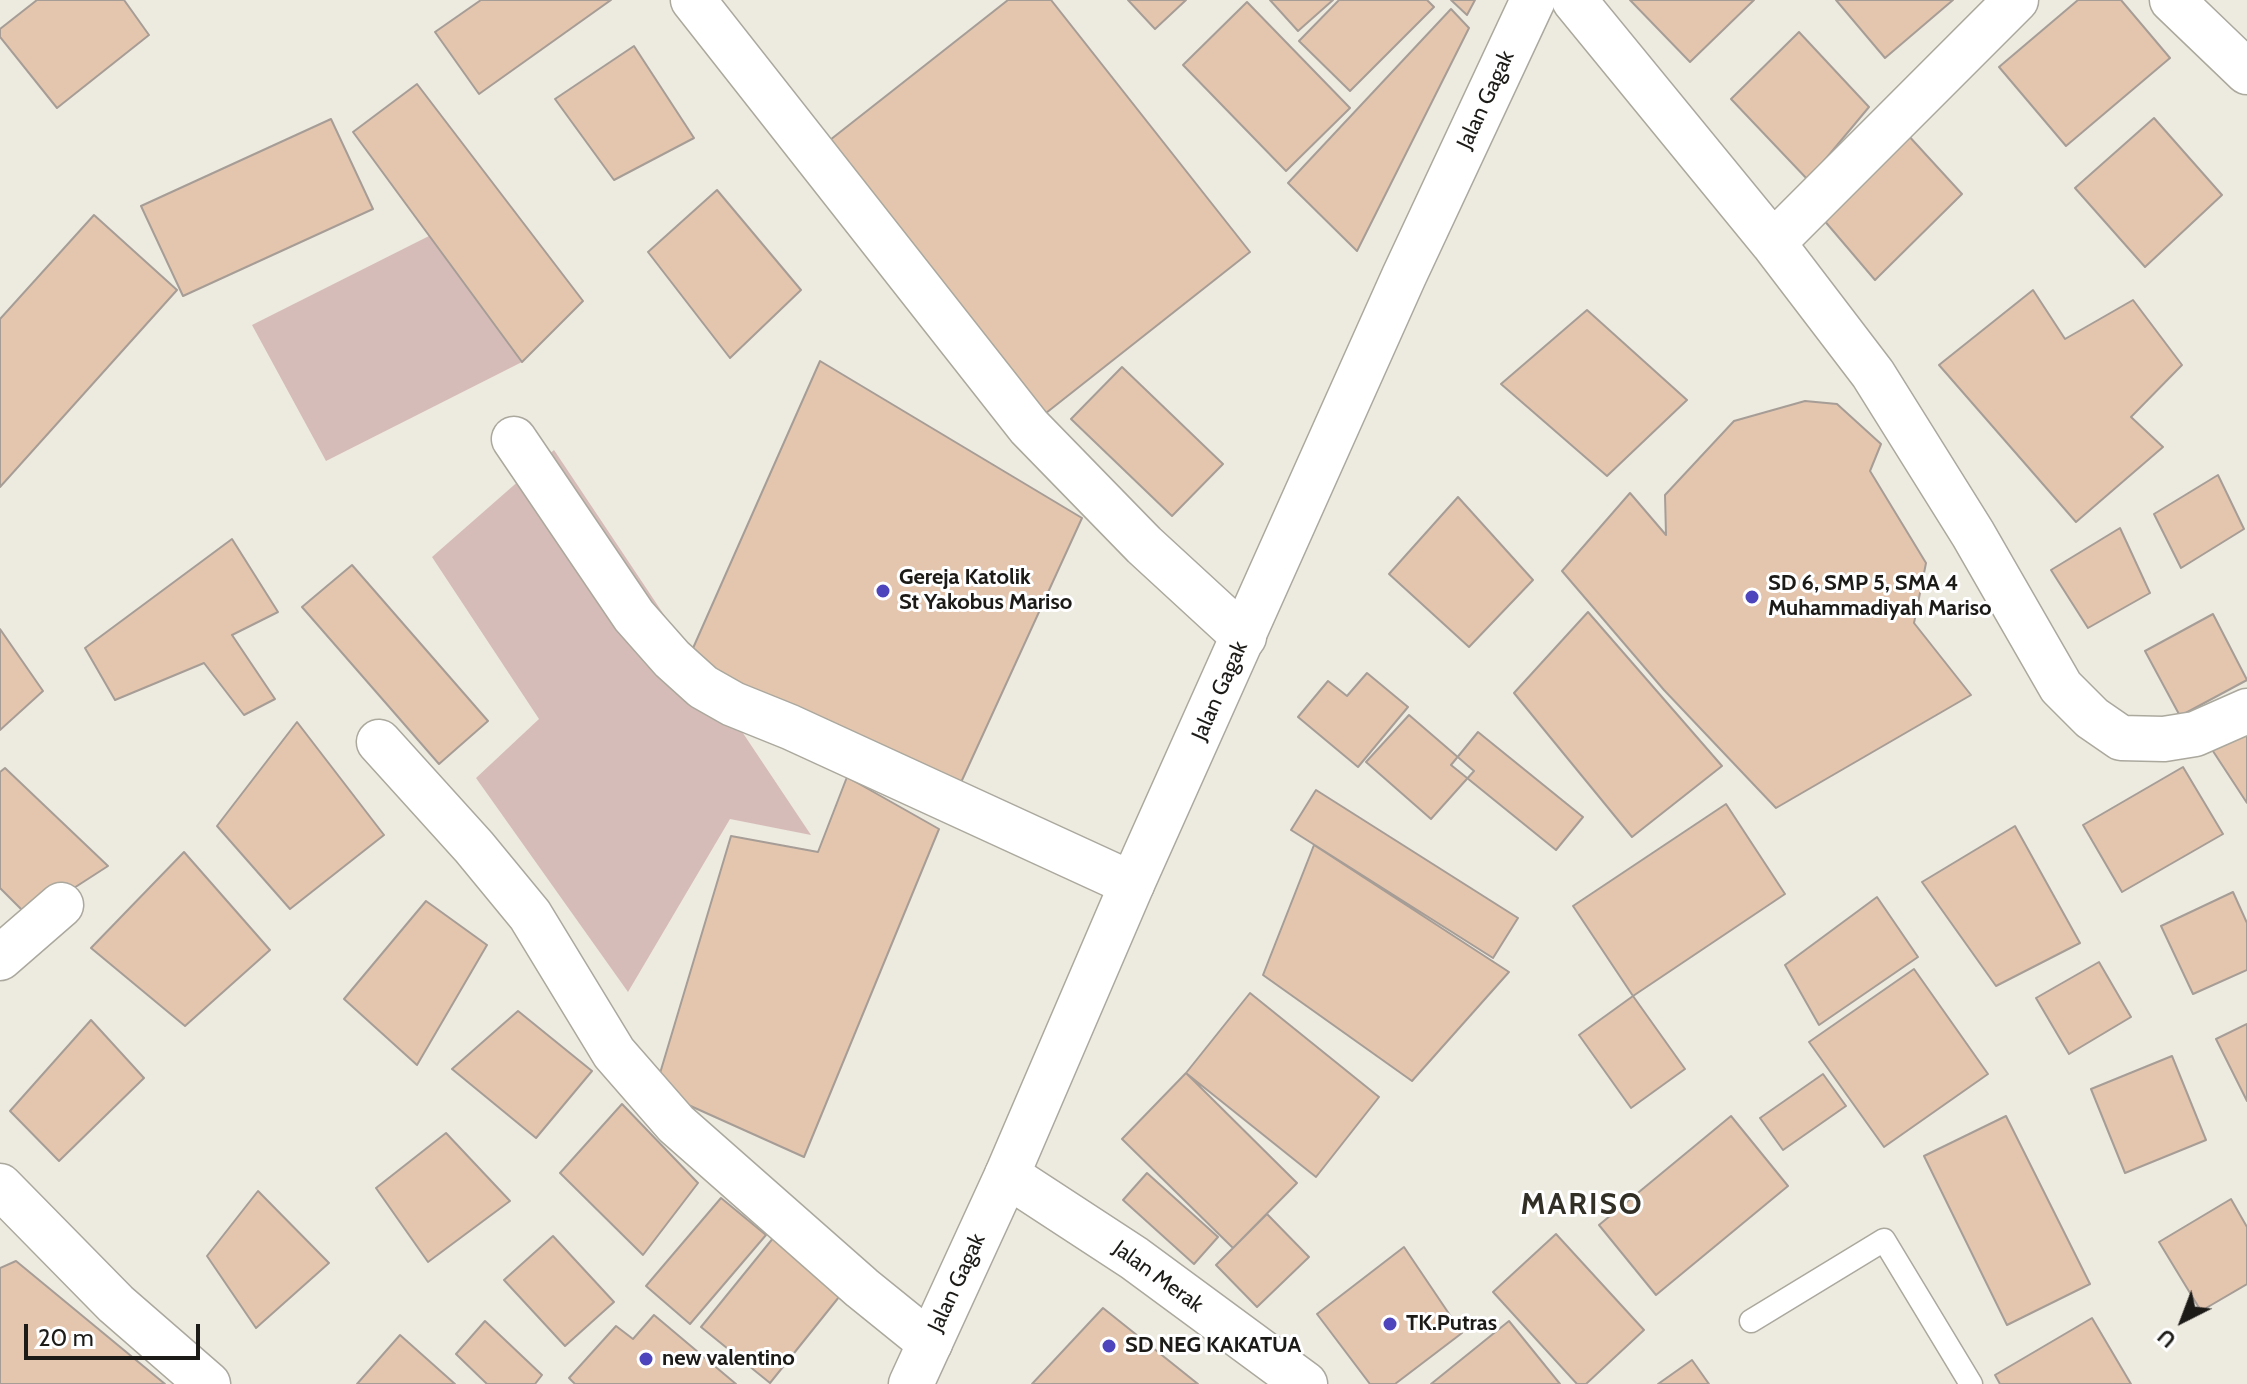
<!DOCTYPE html>
<style>
body{margin:0}
#map{position:relative;width:2247px;height:1384px;overflow:hidden;background:#edeae0;font-family:Cabin,sans-serif}
canvas{display:block}
.north{position:absolute;left:2143px;top:1280px;width:80px;height:80px;-webkit-text-stroke:6px #fff;paint-order:stroke;rotate:222deg;font-size:22px;font-weight:700;line-height:32px;text-align:center;color:#1d1b18}
.north::after{content:'';display:block;margin:auto;width:28px;height:36px;background:#1d1b18;clip-path:polygon(50% 0,100% 100%,50% 72%,0 100%)}
.scale{position:absolute;left:24px;top:1324px;width:176px;height:36px;box-sizing:border-box;border:4px solid #1d1b18;border-top:0;padding-left:10px;font-size:24px;line-height:28px;white-space:nowrap;color:#1d1b18;-webkit-text-stroke:6px #fff;paint-order:stroke}
</style>
<div id="map">
<canvas width="2247" height="1384"></canvas>
<div class="north">U</div>
<div class="scale">20 m</div>
</div>
<script>
const c = document.querySelector('canvas').getContext('2d');
c.lineJoin = 'round';
function fill(path, color) {
  c.fillStyle = color;
  c.fill(path, 'evenodd');
}
function trace(path, color, width, dash) {
  c.strokeStyle = color;
  c.lineWidth = width;
  c.lineCap = dash ? 'butt' : 'round';
  c.setLineDash(dash || []);
  c.stroke(path);
}
function drawText(font, color, halo, rows, align = 'center') {
  c.font = font + ' Cabin,sans-serif';
  c.lineWidth = 6;
  c.setLineDash([]);
  c.textBaseline = 'middle';
  c.strokeStyle = halo;
  c.fillStyle = color;
  for (const [text, x, y, turn = 0] of rows) {
    c.save();
    c.translate(x, y);
    c.rotate((+turn || 0) * Math.PI / 180);
    c.textAlign = isNaN(turn) ? turn : align;
    if (halo) c.strokeText(text, 0, 0);
    c.fillText(text, 0, 0);
    c.restore();
  }
}
const green = new Path2D(`
 M429,236l93,126 -196,99 -74,-136z
 M554,450l257,385 -81,-16 -102,173 -152,-214 63,-59 -107,-162z`);
const building = new Path2D(`
 M37,0h87l25,35 -92,73 -57,-71v-8z
 M481,0h130l-132,94 -44,-62z
 M1008,0h43l199,252 -204,161 -216,-273z
 M1128,0h58l-31,29z
 M1270,0h63l-35,31z
 M1339,0h88l7,7 -84,84 -51,-50z
 M1451,0h24l-8,15z
 M1630,0h124l-64,62z
 M1836,0h117l-68,58z
 M2078,0h43l49,58 -104,88 -67,-79z
 M1247,2l103,106 -64,63 -103,-106z
 M1451,9l18,19 -112,223 -69,-68z
 M1799,32l70,75 -61,73 -77,-81z
 M634,46l60,92 -80,42 -59,-81z
 M417,84l166,217 -61,61 -169,-230z
 M2154,118l68,77 -77,72 -70,-79z
 M331,119l42,90 -190,87 -42,-90z
 M1907,134l55,60 -87,86 -52,-61z
 M717,190l84,100 -71,68 -82,-106z
 M94,215l83,75 -177,197v-168z
 M2033,290l32,49 68,-39 49,65 -51,52 32,30 -87,75 -137,-157z
 M1587,310l100,90 -80,76 -106,-92z
 M820,361l262,157 -124,271 -272,-125z
 M1122,367l101,97 -51,52 -101,-97z
 M1805,401l32,3 44,40 -11,27 56,92 -12,60 57,72 -195,113 -112,-118 -102,-119 68,-78 36,42 -1,-40 69,-74z
 M2218,475l26,54 -63,39 -27,-54z
 M1458,497l75,83 -64,67 -80,-73z
 M2120,528l30,65 -62,35 -37,-58z
 M232,539l46,73 -46,23 43,64 -31,16 -40,-52 -89,37 -30,-52z
 M352,565l136,156 -49,43 -137,-157z
 M1588,612l134,154 -90,71 -118,-144z
 M2213,614l34,66 -67,36 -35,-65z
 M0,629l43,62 -43,39z
 M1367,673l41,34 -50,60 -60,-50 30,-36 19,15z
 M1409,715l65,56 -43,48 -65,-57z
 M2247,716v87l-40,-61z
 M297,722l87,113 -94,74 -73,-83z
 M1478,732l105,85 -27,33 -105,-85z
 M2183,767l40,67 -101,58 -39,-67z
 M5,768l103,98 -79,51 -29,-29v-116z
 M847,777l92,52 -135,328 -149,-67 76,-254 87,16z
 M1316,790l202,128 -25,40 -202,-128z
 M1726,804l59,90 -152,102 -60,-90z
 M2015,826l65,117 -84,43 -74,-104z
 M1314,845l195,127 -97,109 -149,-106z
 M184,852l86,98 -85,76 -94,-78z
 M2233,892l14,31v47l-54,24 -32,-68z
 M1877,897l41,60 -99,68 -34,-60z
 M426,901l61,44 -70,120 -73,-66z
 M2099,962l32,55 -62,37 -33,-56z
 M1914,969l74,105 -104,73 -75,-105z
 M1250,993l129,104 -63,80 -130,-104z
 M1633,996l52,73 -54,39 -52,-73z
 M518,1011l74,60 -56,67 -84,-69z
 M91,1020l53,58 -85,83 -49,-50z
 M2247,1024v77l-31,-62z
 M2172,1056l34,84 -81,33 -34,-84z
 M1186,1073l111,110 -64,65 -111,-109z
 M1823,1074l23,32 -63,44 -23,-32z
 M622,1104l76,79 -55,72 -83,-82z
 M1731,1116l57,70 -132,109 -57,-70z
 M2006,1116l84,168 -83,41 -83,-169z
 M446,1133l64,68 -82,61 -52,-74z
 M1147,1173l71,64 -24,27 -71,-64z
 M258,1191l71,72 -73,65 -49,-72z
 M721,1198l45,37 -76,89 -44,-38z
 M2231,1199l16,28v57l-46,27 -42,-69z
 M1267,1214l42,43 -52,50 -41,-42z
 M1556,1234l88,96 -58,54h-9l-84,-92z
 M553,1236l61,66 -49,44 -61,-66z
 M774,1237l69,55 -73,91 -69,-56z
 M1404,1247l58,86 -67,51h-25l-53,-70z
 M16,1261l149,123h-165v-116z
 M1103,1308l95,76h-166z
 M654,1315l82,69h-161l-6,-6 47,-52 17,13z
 M2092,1318l39,66h-131l-5,-9z
 M485,1321l57,54 -7,9h-48l-31,-30z
 M1509,1321l51,63h-129z
 M400,1335l55,49h-98z
 M1692,1360l17,24h-51z`);
const service = new Path2D(`
 M1751,1321l133,-81 87,144`);
const minor = new Path2D(`
 M693,0l336,427 115,118 100,92
 M1574,0l199,243 100,131 100,160 88,153 31,31 29,20 43,1 31,-5 52,-23
 M2172,0l75,72
 M1773,243l243,-243
 M514,439l120,177 38,43 31,28 30,17 57,23 342,157
 M379,742l95,105 56,68 84,138 62,71 186,164 68,55
 M0,958l61,-53
 M1007,1175l127,83 171,126
 M0,1186l116,118 92,80`);
const secondary = new Path2D(`
 M911,1384l96,-209 125,-291 272,-608 129,-276`);
const markers = [
 [883,591,8,"#4e45bc"],
 [1752,597,8,"#4e45bc"],
 [1390,1324,8,"#4e45bc"],
 [1109,1346,8,"#4e45bc"],
 [646,1359,8,"#4e45bc"]
];
const streetNames = [
 ["Jalan Gagak",1486,100,-65],
 ["Jalan Gagak",1220,691,-66],
 ["Jalan Merak",1158,1277,36],
 ["Jalan Gagak",957,1283,-65]
];
const poiNames = [
 ["Gereja Katolik",899,578],
 ["St Yakobus Mariso",899,603],
 ["SD 6, SMP 5, SMA 4",1768,584],
 ["Muhammadiyah Mariso",1768,609],
 ["TK.Putras",1406,1324],
 ["SD NEG KAKATUA",1125,1346],
 ["new valentino",662,1359]
];
const districtNames = [
 ["MARISO",1582,1205]
];
fill(green, '#d6bcb9');
fill(building, '#e4c6af');
trace(building, '#a69d96', 2);
trace(service, '#aba89e', 25);
trace(minor, '#aba89e', 47);
trace(secondary, '#aba89e', 47);
trace(service, '#fff', 22);
trace(minor, '#fff', 44);
trace(secondary, '#fff', 44);
for (const [x, y, r, color] of markers) {
  const dot = new Path2D();
  dot.arc(x, y, r, 0, 2 * Math.PI);
  c.fillStyle = color;
  c.fill(dot);
  trace(dot, '#fff', 3);
}
drawText('22px', '#1d1b18', '#fff', streetNames);
drawText('bold 22px', '#1d1b18', '#fff', poiNames, 'left');
c.letterSpacing = '2px';
drawText('bold 30px', '#322f27', '#fff', districtNames);
c.letterSpacing = '0px';
</script>
